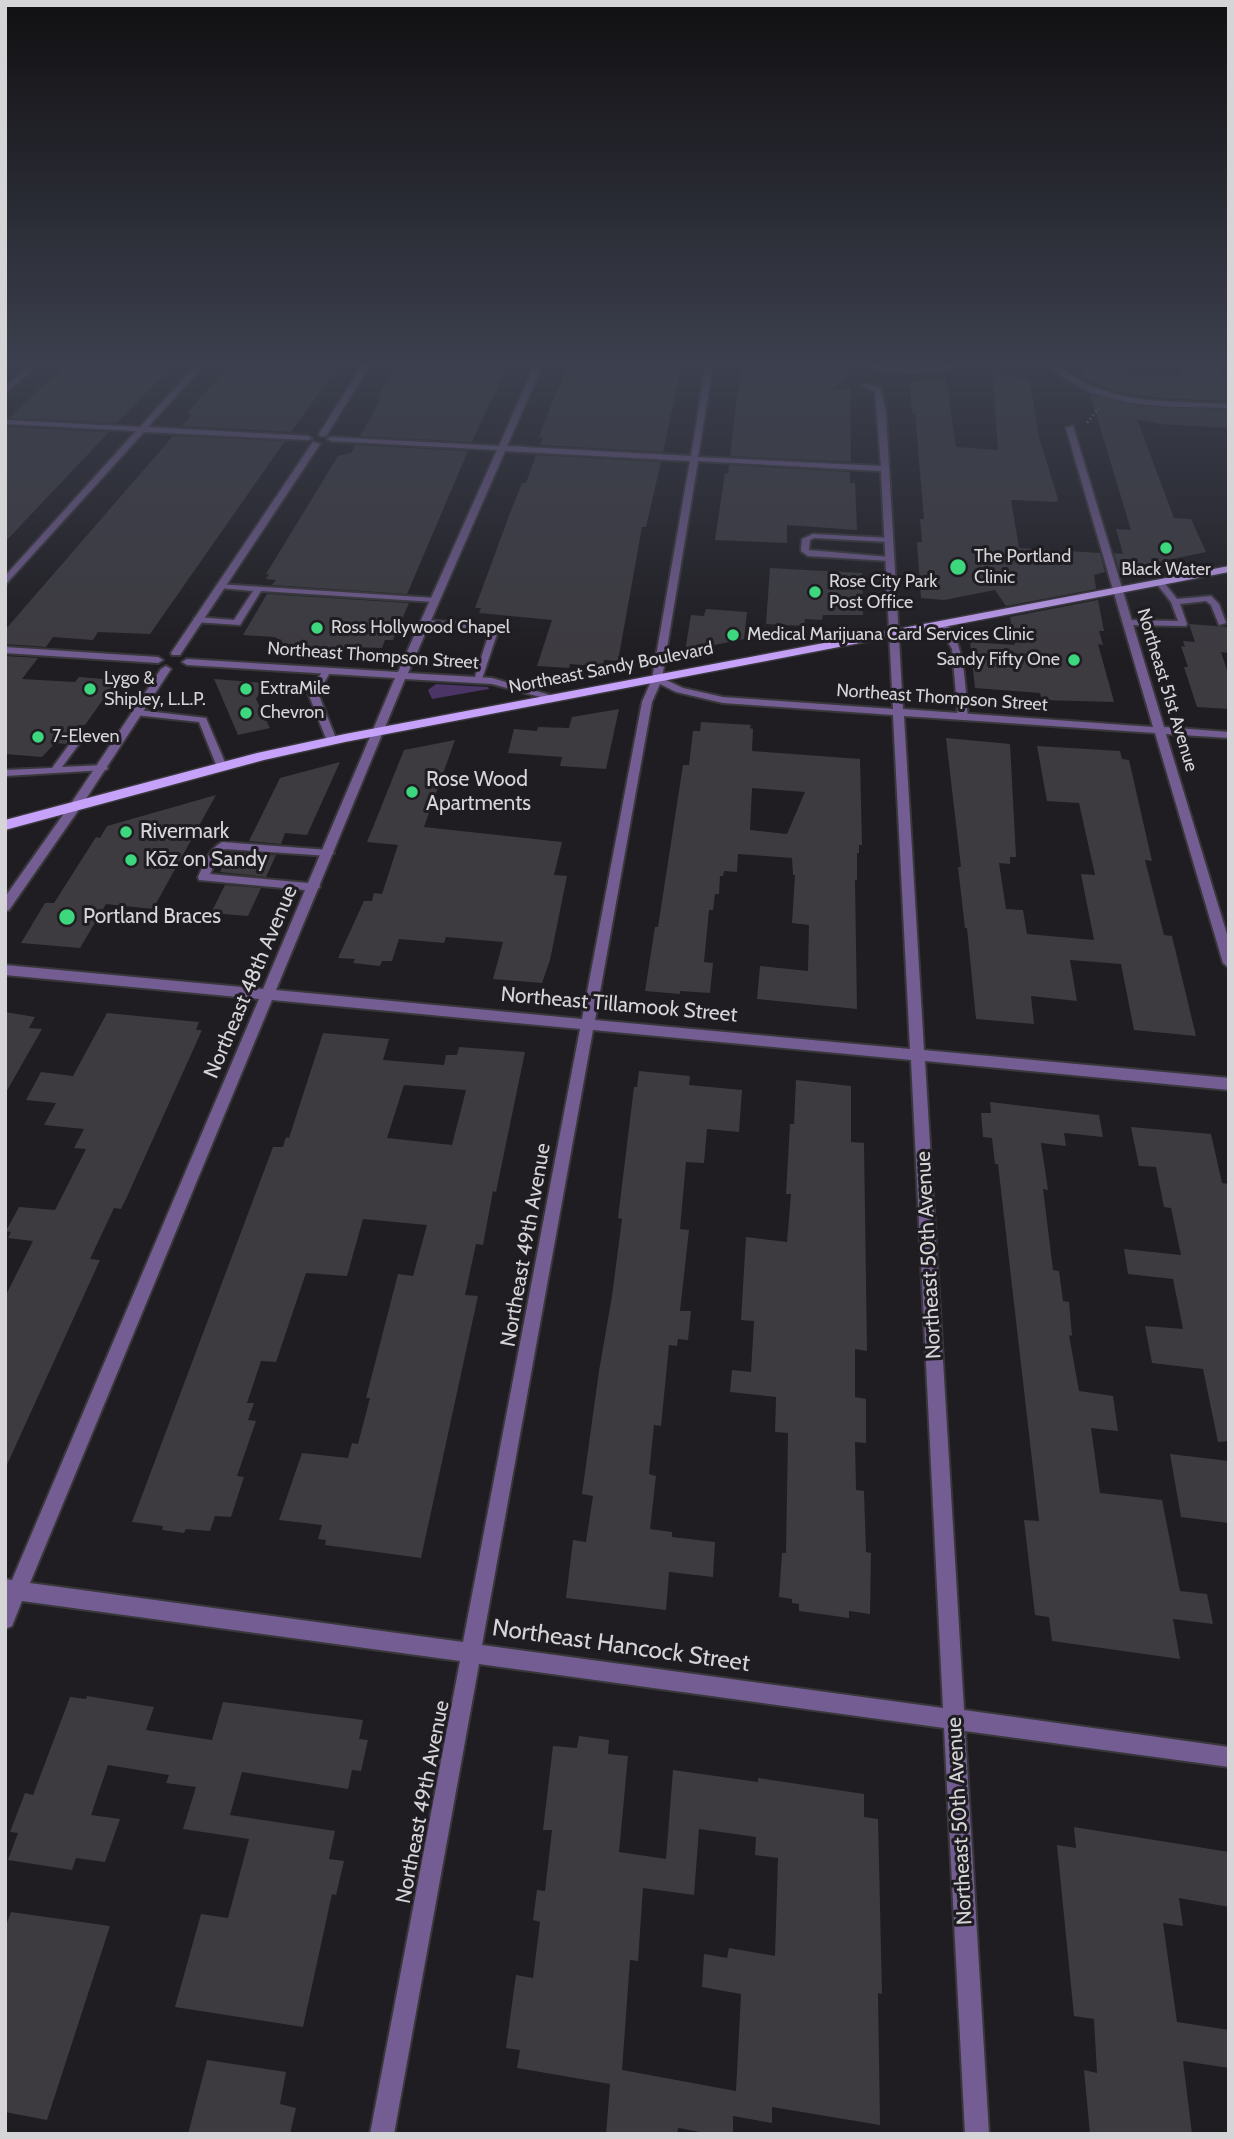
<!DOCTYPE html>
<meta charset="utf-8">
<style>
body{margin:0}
#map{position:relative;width:1234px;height:2139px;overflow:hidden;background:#1f1d21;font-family:Cabin,sans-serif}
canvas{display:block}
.frame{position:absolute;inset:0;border:7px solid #d5d4d7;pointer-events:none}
</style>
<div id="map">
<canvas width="1234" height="2139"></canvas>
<div class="frame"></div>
</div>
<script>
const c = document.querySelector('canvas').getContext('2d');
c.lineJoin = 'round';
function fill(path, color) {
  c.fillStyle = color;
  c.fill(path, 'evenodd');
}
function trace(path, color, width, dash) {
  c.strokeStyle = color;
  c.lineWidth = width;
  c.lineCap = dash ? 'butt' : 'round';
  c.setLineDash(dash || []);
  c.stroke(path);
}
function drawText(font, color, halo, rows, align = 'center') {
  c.font = font + ' Cabin,sans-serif';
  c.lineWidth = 6;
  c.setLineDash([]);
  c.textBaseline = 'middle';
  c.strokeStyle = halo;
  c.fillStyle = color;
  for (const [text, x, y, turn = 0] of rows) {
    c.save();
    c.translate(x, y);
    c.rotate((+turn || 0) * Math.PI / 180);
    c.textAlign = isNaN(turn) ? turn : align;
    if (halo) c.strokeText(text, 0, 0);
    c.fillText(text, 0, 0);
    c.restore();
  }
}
const green = new Path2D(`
 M436,684l52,3 1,2 -57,10 -4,-9z`);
const building = new Path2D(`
 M67,364h108l-58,59 -108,-5z
 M231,364h109l-49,68 -109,-6 10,-12h-6z
 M398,364h9l99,4 -34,74 -112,-6 21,-37h-5z
 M570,364h112l-19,88 -123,-7 3,-8h-4l15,-39z
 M741,364h31v5l3,1 32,1 9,-7 36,8 -21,19 19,-3 1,74 -121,-6z
 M1079,364h41l4,9 60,3 -5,-12h39l6,13h5v24l-69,-3 -43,-6 -32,-13z
 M992,370l38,11 9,56 19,62 -1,3 -46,-2 8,48 81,5 5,19 -11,3 2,14 -90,17 -11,-16 -51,10 -23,-2 -4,-56h5l-2,-23h4l-9,-106h-3l-2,-31 36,-4 10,69 42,3z
 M1090,394l43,11 96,6v17l-68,-4 -24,-5 37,99 17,1 15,33 -87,18 -5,-17 9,1 -7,-25 15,1z
 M5,427l104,5 -104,110z
 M173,436l112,5 -135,193 -52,-2 -5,8 -40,-3 -7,10 -41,-3v-14z
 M355,445l113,6 -61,143 -135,-9 4,-5 -10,-1 3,-5h-3l72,-118 13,-3z
 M536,455l125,7 -15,65h-4l-24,134 -14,-1 -1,7 -33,-3 -1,4 -32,-2 15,-46 -73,-7 2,-5h-6l35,-95 12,-30h4z
 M729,465l121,7v11h5l2,47 -70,-5v18l-72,-3 10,-67 3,1z
 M770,568l92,5 1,42h-40l-1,5 -17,-1 -1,7 -38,-2z
 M267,594l142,9 -16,37h-8l-3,8 -32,-1 -9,3 -55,-4 -11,-9 -32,-2z
 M1098,600l6,31h-5l4,14 -5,-1 16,58 -72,-2 -2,-7 -65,-5 -5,-46 45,3 -5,-28z
 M706,609l41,3 -3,27 -59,12 6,-36 13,1z
 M1189,624l40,3v26l-8,-1 8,24v33l-32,-2 -13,-40h4l-7,-21 4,1 -2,-6 12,1z
 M5,656l33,2 -16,21 53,3 4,-5 38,3 -32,45h-5l-14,19 -11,-1 -13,14 -37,-3z
 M214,679l51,4 -9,16 14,29 -32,7z
 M619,709l-13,60 -46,-3 2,-9 -54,-4 6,-24 23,2 1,-4 31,1 3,-11z
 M701,722l50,3 -1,3 3,1 -1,22 108,8 2,86h-3v8h-2v27h-2l2,129 -100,-10 3,-33 48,5 1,-46 -17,-2 3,-48h-2l-1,-17 -54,-4 -1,18 -13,-1 -1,5h-3l-1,18h-4l-2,16h-4l-5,52 9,1 -3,30 -30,-2v3l-35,-3 10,-64h3l25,-162h6l4,-34h7zM752,788l53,4 -18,42 -37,-4z
 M946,738l64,6 6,113h-6v7l-11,-1 7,46 17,1 4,24 67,6 -13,-66 14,1 -16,-72 -32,-2 -10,-55 83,5 2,8 7,1 23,101 -7,-1 19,75 8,1 24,100 -62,-6 -13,-66 -51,-4 7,41 -46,-5 3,28 -58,-5 -9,-91h-2l-7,-61h3z
 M455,740l-31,87 138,15 -8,33 13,1 -17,84 -8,23 -49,-4 10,-37 -57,-5 -2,6 -45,-4 -7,22h-10l-2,5 -27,-3 2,-4 -17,-1 26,-57h8l2,-8 8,1 16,-49 -31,-3 37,-92z
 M340,762l-33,73 -22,-2 -4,11 -32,-3 31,-63z
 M216,795l-63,114 -47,-5 -26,44 -59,-5 24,-40h9l42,-66 4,1 7,-12z
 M230,852l46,3 -10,22 -46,-5z
 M225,885l36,3 -13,28 -37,-3z
 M5,1012l30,5 -6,11 13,1 -37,65z
 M107,1013l92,9 -3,8h6l-76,169 -5,10 -7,-1 -24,51 10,1 -95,209v-172l28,-56 -25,-3 3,-6 -5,-1 13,-24 36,3 31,-61 -12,-1 10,-19 -40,-4 12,-22 -30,-3 15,-28 32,4z
 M323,1033l66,6 -6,21 61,5 2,-10h11l2,-8 66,5 -29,140 -3,-1 -10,54 -7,-1 -11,51 13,1 -57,262 -96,-13 1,-5 -8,-1 4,-14 -43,-5 23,-67 46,5 4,-15 6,1 12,-46h-4l32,-124 15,2 14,-51 -64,-6 -16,57 -41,-3 -30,89 -15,-1 -14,42h7l-6,17 8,1 -19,55 7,1 -13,40 -16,-1 -5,15 -24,-2 -2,4 -22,-3 1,-4 -31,-4 141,-375h10l3,-10 3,1zM404,1085l62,5 -14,55 -65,-7z
 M639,1071l51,5 -1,9 53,5 -3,42 -32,-3 -3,34 -18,-1 -6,67 9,1 -9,81h11l-3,29 -10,-1 -1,7 -8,-1 -8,81 -7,-1 -5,49 7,2 -6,53 22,3v5l43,5 -2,35 -44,-5 -3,38 -100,-12 7,-58 13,2 7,-46 -11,-2 17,-123 13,-75 10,-77 -4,-1 16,-131h3z
 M796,1080l55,6v56l13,1 3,208 -12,-2v48l11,2v44l-11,-1 1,48 8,1 2,61 5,1 -1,61 -21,-3v7l-50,-7v-7l-7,-1v-4l-13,-2 3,-44h4l2,-120 -13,-1 1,-35 -46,-5 2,-22 19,2 3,-51 -13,-1 5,-83 41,5 4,-48h-5l4,-70h4z
 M990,1102l109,13 4,22 -39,-4 2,13 -25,-3 7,47 -5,-1 10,81 6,1 4,30 6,1 3,34 -3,-1 10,56 34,5 5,35 -27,-3 9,65 62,7 18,91 27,3 6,30 -40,-5 7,40 -128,-18 -3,-24 -14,-2 -11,-95 15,1 -41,-357h-3l-3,-26 -9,-1 -2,-24h10z
 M1131,1127l80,7 11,49 7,1v257l-11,1 -15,-73 -51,-6 -7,-37 38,3 -10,-50 -45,-5 -4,-25 57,6 -10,-47 -7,-1 -8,-40 -17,-1z
 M1170,1454l59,7v62l-48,-6z
 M87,1696l67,11 -8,23 66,10 11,-38 140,18 -4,19 9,1 -7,31 -9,-1 -4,19 -106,-17 -12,43 105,16 -6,28 15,2 -8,34 -4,-1 -29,133 -128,-20 26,-93 27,4 21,-79 -66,-10 13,-42 -30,-4 3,-8 -61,-10 -17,50 29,4 -15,43 -29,-4 -4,12 -64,-10 10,-27 -8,-1 15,-39 8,2 37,-98 16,2z
 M579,1736l30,4 -1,14 20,2 -9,96 47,7 7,-89 85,12v-4l106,16v23l14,2 4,175 -4,-1 2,132 -108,-18v16l-39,-7v18h-22l-33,-6 -1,6h-71l4,-50 -93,-16 3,-18 -14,-2 10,-73 17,3 7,-56 -7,-2 4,-30 8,1 7,-61h-9l10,-84 24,2zM699,1829l57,8 -1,18 23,3 -3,98 -46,-8 -2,10 -23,-4 -2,33 39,7 -5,97 -114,-21 8,-110 8,1 5,-73 51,7z
 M1074,1827l155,25v55l-50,-9 4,28 -20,-3 14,99 52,8v38l-46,-7 9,73h-102l-6,-64 13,3 -3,-54 -20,-3 -17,-171 19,3z
 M11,1912l99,14 -63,194 -42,-8v-184z
 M207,2060l79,12 -6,32 16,4 -6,26h-102z`);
const path = new Path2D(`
 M1087,423l12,-15`);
const service = new Path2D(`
 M813,534l78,4v4h-3l-74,-4 -4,2 -1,10 80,7 4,2 -4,2 -81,-5 -7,-5 1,-12z
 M1157,581h6l14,18 34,-3 8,8 7,19 -7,2 -8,-20 -5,-4 -26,3 7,20 -1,2 -60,-1 -1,-2 4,-3 49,1 -7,-19 -15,-19z
 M217,584l218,14 4,2 -4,2 -174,-11 -21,34 -46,-3v-4l3,-1 37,3 19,-29 -33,-3h-3z
 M425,620l73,6 1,2 -18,54 -7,-2 16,-50 -68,-5v-4z
 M942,621c24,16 23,69 26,96l-5,3 -5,-3 -6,-68 -14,-25z
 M327,668l4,3 -13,22 19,48 -5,3 -5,-3 -19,-48 16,-24z
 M138,710l68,8 21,49 -5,3 -5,-3 -18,-45 -64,-7 -2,-2z
 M80,733l5,3 -23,31 41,-2 5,3 -2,2 -101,6v-6l47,-2 25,-34z
 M222,842l107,8 5,3 -5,3 -104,-7 -7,8 -8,17 109,10 1,3 -5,4 -116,-11 -1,-3c6,-13 11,-28 24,-35z`);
const minor = new Path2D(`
 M31,364h8l-34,29v-6z
 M197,364h8l-57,63 160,9 4,2 -4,2 -164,-8 -139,153v-9l131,-145 -131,-7v-4l135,7z
 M363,364h8l-45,72h-6l-1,-2z
 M535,364h8l-36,82 184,10 15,-92h7l-15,93 183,9 -6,-75 -13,-5 4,-2 15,4 5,27 17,294 250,18 -87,-299 7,-2 91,301 65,5v6l-63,-4 63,207v27l-6,-5 -68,-230 -251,-17 20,334 305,28v12l-304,-29 39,649 265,37v20l-264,-36 24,403h-24l-21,-406 -465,-64 -85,470h-24l90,-473 -438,-60 -10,25 -7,3v-50l7,1 247,-581 -254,-24v-10l258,24 132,-311 -208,-13 -5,-3 5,-3 211,13 99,-222 -166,-9 -4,-2 4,-2 168,9zM505,451l185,10 -38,218 -10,23 -60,317 -306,-29 129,-311 87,5 63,17 5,-3 -68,-20 -84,-5zM698,461l183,10 12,238 -170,-12 -40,-9 -21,-10zM660,684l16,8 47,11 170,12 17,334 -315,-29 57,-318zM272,1000l308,29 -117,613 -433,-59zM593,1030l318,30 32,648 -461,-63z
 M837,364c26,-2 51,5 76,5 26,0 51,-7 77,-5l-77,9z
 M1048,364h8c50,42 111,37 173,40v4c-61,-2 -134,3 -181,-44z
 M313,442l7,2 -140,211h-8l-1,-2z
 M5,647l153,10 5,3 -5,3 -153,-10z
 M166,666l5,3 -91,139h-8v-6l89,-133z`);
const tertiary = new Path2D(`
 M76,801l6,4 -73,105 -4,1v-14l67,-95z`);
const primary = new Path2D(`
 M1229,566v6l-884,170 -81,18 -259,70v-10l252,-67 88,-19z`);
const markers = [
 [1166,548,7,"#3dd77e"],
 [958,567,9,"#3dd77e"],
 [815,592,7,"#3dd77e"],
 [317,628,7,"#3dd77e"],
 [733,635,7,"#3dd77e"],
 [1074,660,7,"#3dd77e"],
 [90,689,7,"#3dd77e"],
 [246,689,7,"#3dd77e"],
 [246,713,7,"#3dd77e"],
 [38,737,7,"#3dd77e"],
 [412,792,7,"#3dd77e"],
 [126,832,7,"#3dd77e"],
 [131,860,7,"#3dd77e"],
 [67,917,9,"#3dd77e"]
];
const farPoinames = [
 ["The Portland",974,557],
 ["Clinic",974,578],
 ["Black Water",1166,570,"center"],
 ["Rose City Park",829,582],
 ["Post Office",829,603],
 ["Ross Hollywood Chapel",331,628],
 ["Medical Marijuana Card Services Clinic",747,635],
 ["Sandy Fifty One",1060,660,"right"],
 ["Lygo &",104,679],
 ["Shipley, L.L.P.",104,700],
 ["ExtraMile",260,689],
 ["Chevron",260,713],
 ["7-Eleven",52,737]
];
const farStreetnames = [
 ["Northeast Thompson Street",373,656,4],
 ["Northeast Sandy Boulevard",611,668,-11],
 ["Northeast 51st Avenue",1167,690,73],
 ["Northeast Thompson Street",942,698,4]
];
const poiNames = [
 ["Rose Wood",426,780],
 ["Apartments",426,804],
 ["Rivermark",140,832],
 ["Kōz on Sandy",145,860],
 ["Portland Braces",83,917]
];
const streetNames = [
 ["Northeast 48th Avenue",251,982,-67],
 ["Northeast Tillamook Street",619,1005,5],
 ["Northeast 49th Avenue",526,1245,-80],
 ["Northeast 50th Avenue",929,1255,-93],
 ["Northeast 49th Avenue",423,1802,-79],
 ["Northeast 50th Avenue",960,1821,-93]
];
const nearStreetnames = [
 ["Northeast Hancock Street",621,1646,8]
];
fill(green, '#4b3567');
fill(building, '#3d3b40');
trace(service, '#38373a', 4);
trace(minor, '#38373a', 4);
trace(tertiary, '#38373a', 4);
trace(primary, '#38373a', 3);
trace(path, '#7a787c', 2.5, [2, 2.5]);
fill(service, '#735d92');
fill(minor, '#735d92');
fill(tertiary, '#735d92');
fill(primary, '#c7a2fa');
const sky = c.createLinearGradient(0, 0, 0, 663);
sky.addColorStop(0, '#111012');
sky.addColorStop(0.55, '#3c404e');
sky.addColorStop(1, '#3c404e00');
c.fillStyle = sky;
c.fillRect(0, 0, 1234, 663);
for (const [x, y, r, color] of markers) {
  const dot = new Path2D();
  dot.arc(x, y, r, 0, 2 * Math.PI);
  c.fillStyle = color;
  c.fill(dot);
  trace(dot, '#1f1d21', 2.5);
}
drawText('18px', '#d5d4d7', '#1f1d21', farPoinames, 'left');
drawText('18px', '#d5d4d7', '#1f1d21', farStreetnames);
drawText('21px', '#d5d4d7', '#1f1d21', poiNames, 'left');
drawText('21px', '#d5d4d7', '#1f1d21', streetNames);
drawText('24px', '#d5d4d7', '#1f1d21', nearStreetnames);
</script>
